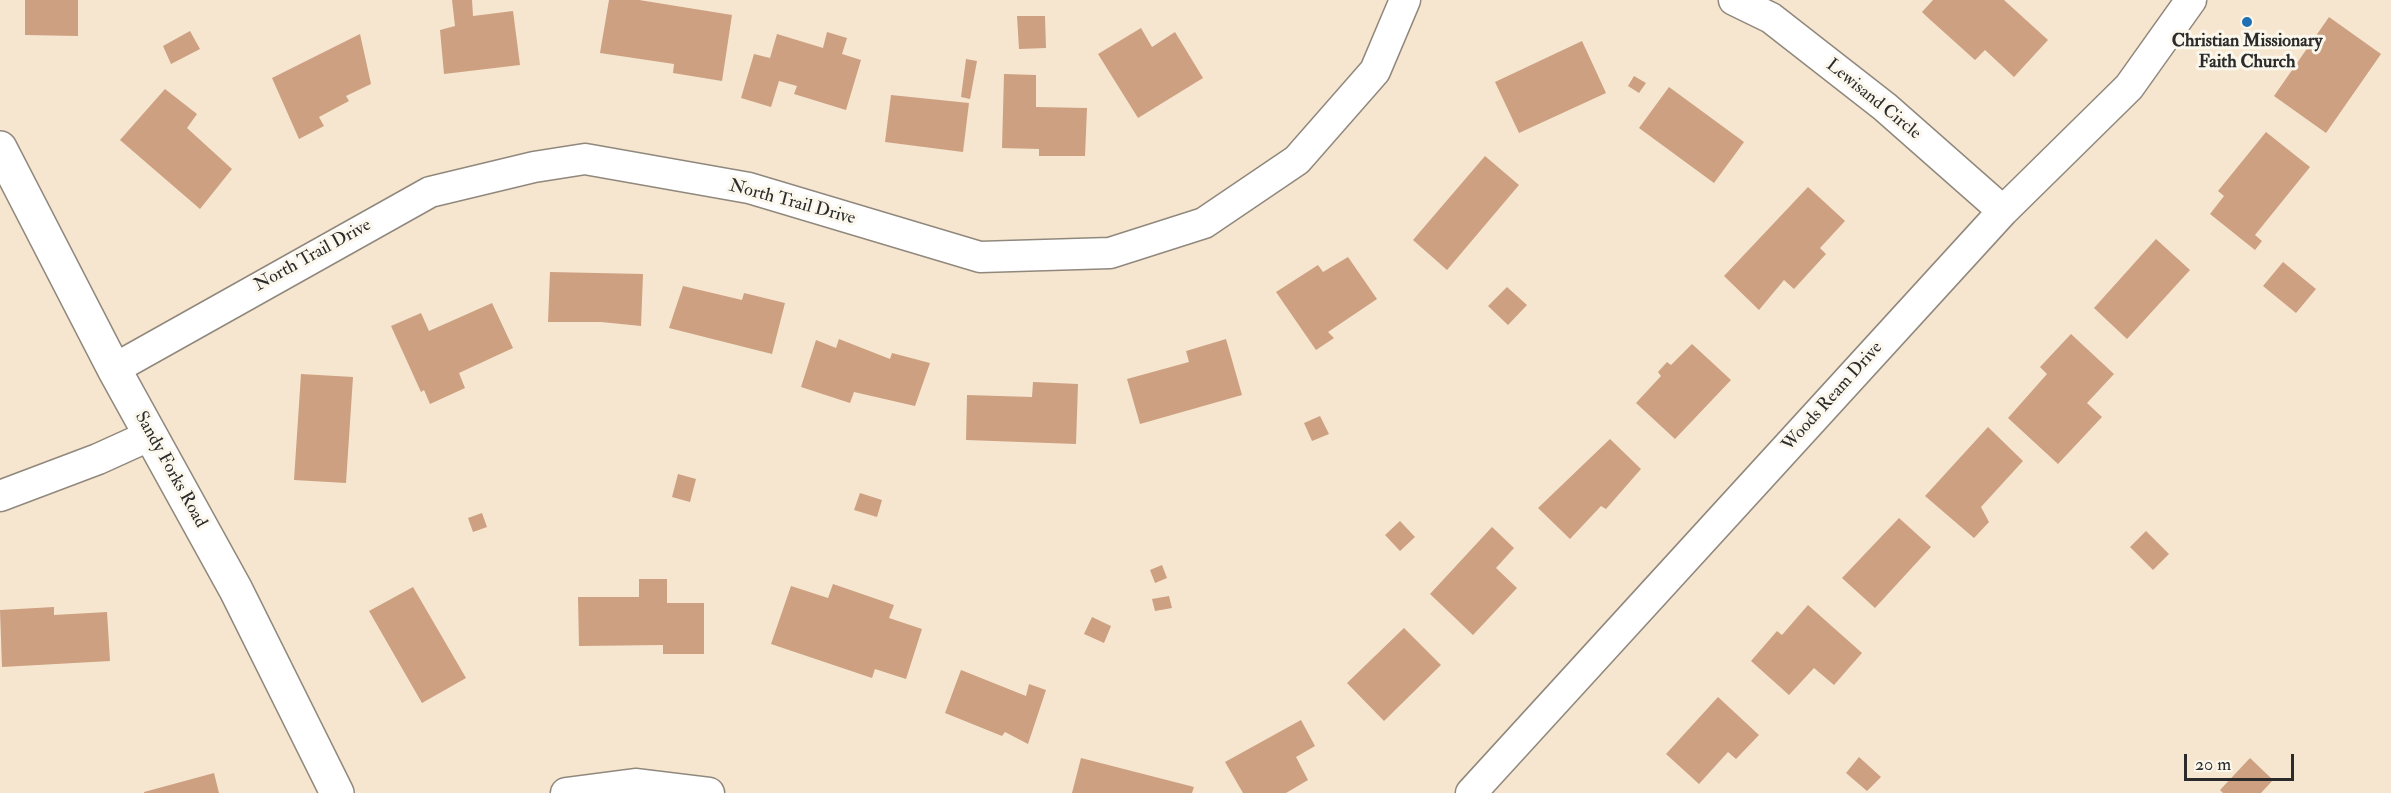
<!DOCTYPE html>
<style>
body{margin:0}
#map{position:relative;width:2391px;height:793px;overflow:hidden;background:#f6e6cf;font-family:"IM FELL Double Pica",serif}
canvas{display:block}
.scale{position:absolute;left:2184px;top:754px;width:110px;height:27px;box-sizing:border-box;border:3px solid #2b2b2b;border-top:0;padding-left:8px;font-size:18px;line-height:21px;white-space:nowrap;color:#2b2b2b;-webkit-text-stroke:4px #fbf7ec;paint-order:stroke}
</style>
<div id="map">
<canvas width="2391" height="793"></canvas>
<div class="scale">20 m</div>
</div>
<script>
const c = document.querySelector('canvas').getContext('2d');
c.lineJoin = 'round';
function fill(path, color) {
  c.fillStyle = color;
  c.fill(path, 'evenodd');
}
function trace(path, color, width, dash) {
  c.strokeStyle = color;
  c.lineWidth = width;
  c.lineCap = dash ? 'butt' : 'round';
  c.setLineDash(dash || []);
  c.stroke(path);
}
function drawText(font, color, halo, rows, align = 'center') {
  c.font = font + ' "IM FELL Double Pica",serif';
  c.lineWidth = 6;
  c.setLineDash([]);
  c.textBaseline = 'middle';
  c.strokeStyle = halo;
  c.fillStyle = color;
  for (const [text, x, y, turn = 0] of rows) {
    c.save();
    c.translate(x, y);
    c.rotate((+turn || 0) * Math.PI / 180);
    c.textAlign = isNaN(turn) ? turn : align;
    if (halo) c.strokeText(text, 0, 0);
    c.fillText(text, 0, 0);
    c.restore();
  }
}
const building = new Path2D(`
 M25,0h53v36l-53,-1z
 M452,0h20l1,16 40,-5 7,54 -76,9 -4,-44 15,-4z
 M609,0h30l93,15 -10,66 -49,-8 1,-9 -74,-11z
 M1933,0h71l44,40 -34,37 -29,-27 -10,10 -49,-44 -4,-4z
 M1017,16h28l1,32 -27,1z
 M2329,17l52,37 -55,79 -52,-37z
 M1141,28l11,19 23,-15 28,46 -65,40 -40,-64z
 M190,31l10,18 -29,15 -8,-18z
 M827,32l20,6 -5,16 19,6 -15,50 -52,-16 3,-8 -18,-5 -8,26 -30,-9 13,-44 16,4 7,-24 46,14z
 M360,34l11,50 -25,12 3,5 -30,16 5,9 -25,13 -27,-61z
 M1582,41l24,52 -87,40 -24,-51z
 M966,59l11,2 -7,38 -9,-2z
 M1004,74l32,1v32l51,1 -2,48h-46v-7l-37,-1z
 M1634,76l12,7 -7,10 -11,-7z
 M1669,87l75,55 -30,41 -75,-55z
 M165,89l32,25 -10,14 45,41 -32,40 -80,-69z
 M891,95l78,8 -6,49 -78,-10z
 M2266,132l44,35 -55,68 7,6 -7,9 -45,-36 14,-18 -6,-5z
 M1485,156l34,29 -72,85 -34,-30z
 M1808,187l37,34 -25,27 6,6 -32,35 -10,-9 -25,30 -35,-34z
 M2156,239l34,31 -63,69 -33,-31z
 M1348,257l29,42 -49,33 6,6 -18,12 -40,-58 42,-27 5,7z
 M2283,262l33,27 -20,24 -33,-27z
 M550,272l93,2 -2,52 -40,-4h-53z
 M683,286l59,14 2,-7 41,10 -13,51 -103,-26z
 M1507,287l20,18 -19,20 -20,-19z
 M492,303l21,45 -54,25 6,15 -35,16 -6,-14 -3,2 -30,-66 30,-13 8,18z
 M2071,334l43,40 -27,29 15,14 -44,47 -50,-46 39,-44 -7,-7z
 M839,339l51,20 2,-6 38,10 -15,43 -61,-14 -4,11 -49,-16 15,-47 20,8z
 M1226,339l16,56 -102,29 -13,-45 62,-17 -3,-11z
 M1692,344l39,36 -56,59 -39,-36 25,-27 -3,-4 9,-10 4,3z
 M301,374l52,3 -7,106 -52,-3z
 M1033,382l45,2 -2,60 -110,-4 1,-45 65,2z
 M1320,416l9,18 -17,7 -8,-18z
 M1988,427l35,34 -42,46 8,15 -15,16 -49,-42z
 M1610,439l31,30 -35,40 -5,-3 -31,33 -32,-31z
 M678,474l18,5 -6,23 -18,-5z
 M860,493l22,7 -5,17 -23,-7z
 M482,513l5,14 -14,5 -5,-14z
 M1899,518l32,29 -56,61 -33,-30z
 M1400,521l15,16 -15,14 -15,-16z
 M1492,527l22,21 -18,20 21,20 -44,47 -43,-41z
 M2146,531l23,23 -16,16 -23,-23z
 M1162,565l5,13 -12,5 -5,-13z
 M639,579h28v24h37v51h-41v-9l-84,1 -1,-49h61z
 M833,584l61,21 -5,13 33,11 -16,50 -31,-10 -3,9 -101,-34 20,-58 37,12z
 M413,587l53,91 -44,25 -53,-92z
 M1169,596l3,12 -17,3 -3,-12z
 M1808,605l54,48 -28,32 -20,-17 -25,27 -38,-34 26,-30 5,4z
 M54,607v8l53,-3 3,49 -108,6 -2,-57z
 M1092,617l19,9 -7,17 -20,-9z
 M1404,628l37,37 -57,56 -37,-38z
 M961,670l65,26 3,-12 17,6 -18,54 -23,-12 -3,4 -57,-23z
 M1718,697l41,38 -23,24 -8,-7 -29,32 -33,-30z
 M1301,720l14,26 -19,11 12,23 -22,13h-43l-18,-31z
 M1859,757l22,20 -14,14 -21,-18z
 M1081,758l113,29 -2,6h-120z
 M2250,758l23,22 -12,13h-38l-3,-3z
 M214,773l5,20h-75v-1z`);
const minor = new Path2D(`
 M1734,0l37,18 114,89 118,104
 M114,369l316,-177 104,-25 51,-8 164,29 231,69 130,-4 94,-30 93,-63 78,-89 30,-71
 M0,496l98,-37 53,-24
 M566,793l69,-9 74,9
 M1471,793l532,-582 126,-124 62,-87`);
const tertiary = new Path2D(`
 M0,148l114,221 122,221 101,203`);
const markers = [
 [2247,22,6,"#1f6fb2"]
];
const poiNames = [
 ["Christian Missionary",2247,42],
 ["Faith Church",2247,63]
];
const streetNames = [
 ["Lewisand Circle",1873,100,39],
 ["North Trail Drive",792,203,15],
 ["North Trail Drive",313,256,-29],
 ["Woods Ream Drive",1833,397,-48],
 ["Sandy Forks Road",170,470,61]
];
fill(building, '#cca081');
trace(minor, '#90887d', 33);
trace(tertiary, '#90887d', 36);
trace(minor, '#fff', 30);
trace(tertiary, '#fff', 33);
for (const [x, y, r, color] of markers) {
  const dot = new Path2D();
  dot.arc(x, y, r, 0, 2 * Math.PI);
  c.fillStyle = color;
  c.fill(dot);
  trace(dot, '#fbf7ec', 2);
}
drawText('bold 18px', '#2b2b2b', '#fbf7ec', poiNames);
drawText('18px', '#2b2b2b', '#fbf7ec', streetNames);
</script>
